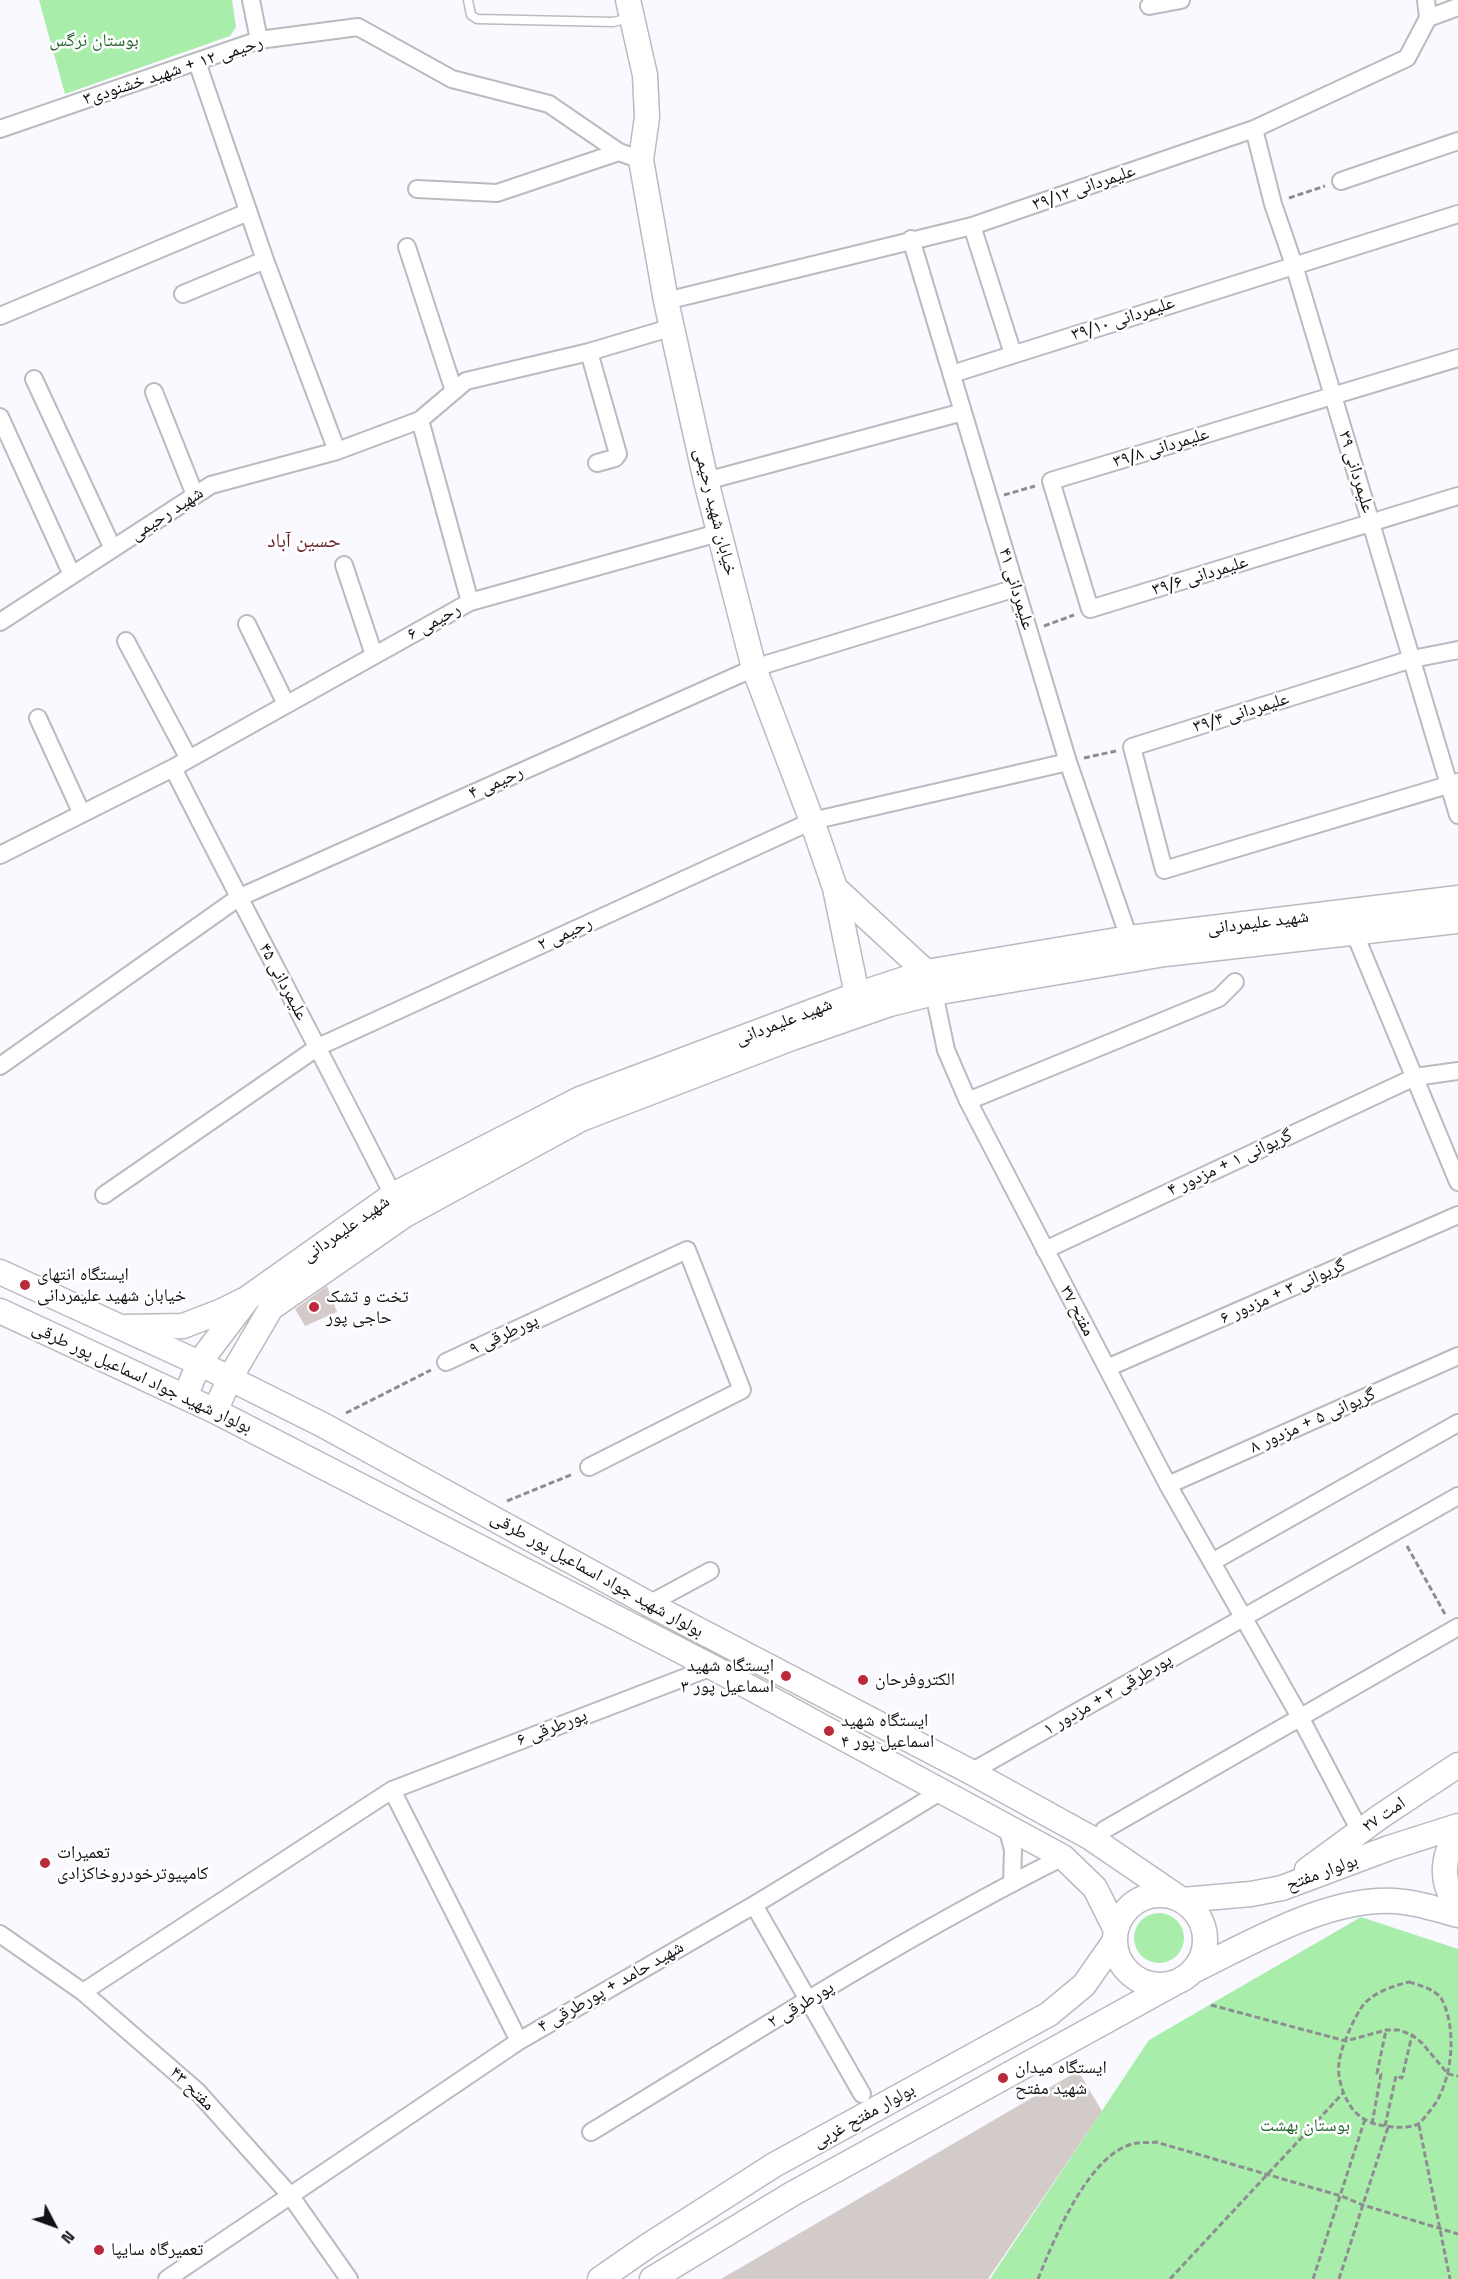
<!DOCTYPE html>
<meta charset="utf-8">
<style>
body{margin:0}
#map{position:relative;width:1458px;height:2279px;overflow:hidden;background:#f9f9ff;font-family:"Space Grotesk",sans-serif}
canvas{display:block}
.north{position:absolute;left:24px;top:2195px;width:60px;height:60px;-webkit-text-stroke:4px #fff;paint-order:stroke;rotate:131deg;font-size:16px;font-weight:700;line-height:24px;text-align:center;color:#121214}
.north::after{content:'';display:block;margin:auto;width:21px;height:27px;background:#121214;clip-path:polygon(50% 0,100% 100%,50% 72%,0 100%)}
</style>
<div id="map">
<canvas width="1458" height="2279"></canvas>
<div class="north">N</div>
</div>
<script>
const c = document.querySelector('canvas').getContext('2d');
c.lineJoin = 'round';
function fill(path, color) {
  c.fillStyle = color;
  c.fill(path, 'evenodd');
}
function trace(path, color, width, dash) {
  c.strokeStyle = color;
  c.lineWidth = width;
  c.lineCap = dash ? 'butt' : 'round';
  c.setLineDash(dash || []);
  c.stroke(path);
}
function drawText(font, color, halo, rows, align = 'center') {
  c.font = font + ' "Space Grotesk","Noto Naskh Arabic",sans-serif';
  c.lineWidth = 5;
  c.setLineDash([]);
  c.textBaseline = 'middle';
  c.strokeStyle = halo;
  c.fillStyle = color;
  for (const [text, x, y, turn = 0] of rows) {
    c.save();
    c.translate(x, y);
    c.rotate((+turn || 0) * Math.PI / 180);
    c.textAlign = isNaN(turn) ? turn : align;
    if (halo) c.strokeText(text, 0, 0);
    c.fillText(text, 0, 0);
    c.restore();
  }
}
const green = new Path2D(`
 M39,0h193l4,27 -6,9 -165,58z
 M1134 1938a25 25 0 1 1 50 0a25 25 0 1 1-50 0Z
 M1361,1917l97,32v330h-468l159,-239z`);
const building = new Path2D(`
 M327,1286l10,26 -32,14 -10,-17z
 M1078,2071l24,40 -114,168h-267z`);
const path = new Path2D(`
 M1289,198l36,-12
 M1004,495l31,-9
 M1044,626l30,-11
 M1084,758l32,-7
 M346,1413l85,-43
 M507,1501l66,-27
 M1407,1546l39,70
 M1409,1982c10,3 25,7 32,16 17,30 12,87 -12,114 -4,5 -8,11 -13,13 -11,4 -24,2 -36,0 -13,-2 -26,-11 -32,-23 -6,-10 -11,-27 -9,-39 1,-14 16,-48 25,-59 11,-12 29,-18 45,-22z
 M1211,2005l135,36 40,-11h13l13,5 10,8 26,31 10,2
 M1372,2124l9,-50 -4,-1 9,-43
 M1419,2125l31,154
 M1385,2126l11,-50 6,2 10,-43
 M1038,2279c16,-40 52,-129 99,-136 6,-1 13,0 19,-1l185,54 22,9 95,29
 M1170,2279l174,-187
 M1313,2279l52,-160
 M1339,2279l49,-152`);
const lane = new Path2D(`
 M468,0l3,15 6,4 136,3 17,-4`);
const street = new Path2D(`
 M251,0l8,40
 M1149,6l32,-6
 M1428,18l30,-11
 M197,62l68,198 72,191
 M0,129l259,-89 99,-13 94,52 97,25 70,48 22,8
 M1254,129l19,75 21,61 164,550
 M1341,181l117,-40
 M417,189l80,4 122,-41
 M972,226l41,128
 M911,239l157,523 61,176
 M407,247l47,144
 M183,294l82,-34
 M666,301l306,-75 282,-97 153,-71 21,-40 -2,-18
 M0,316l248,-104
 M589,352l29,102 -3,4 -18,5
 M1458,358l-407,123 39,128 368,-113
 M952,374l506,-160
 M34,379l79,170
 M154,392l41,103
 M0,417l72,158
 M420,420l50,182
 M706,481l257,-69
 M344,565l30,90
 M0,622l211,-137 126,-34 83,-31 46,-39 123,-29 84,-25
 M247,624l39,80
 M126,641l63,118
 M1458,650l-46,9 -280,88 32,123 294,-88
 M38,718l44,96
 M173,768c72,143 148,284 220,427
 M0,855l173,-87 297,-166 248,-69
 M1354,932l104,250
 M934,993l12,57 22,51 200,384 132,232 60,114
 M0,1066l238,-168 516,-230 262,-80
 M968,1101l251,-103 16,-16
 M104,1195l214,-148 494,-226 256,-59
 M1045,1250l370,-173 43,-6
 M446,1362l241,-112 55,140 -153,77
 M1107,1368l351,-153
 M1168,1485l290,-129
 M1212,1562l246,-139
 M649,1604l61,-33
 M971,1772l487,-276
 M392,1790l127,251
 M1007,1827l6,23 -1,32
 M1104,1830l354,-203
 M754,1905l108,189
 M0,1934l83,58 114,99 93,104 59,84
 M83,1992l309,-202 320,-123
 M591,2132c155,-94 310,-194 472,-275
 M167,2279l352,-238 235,-136 186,-113`);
const secondary = new Path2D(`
 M628,0l17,75 2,42 -6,43 25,141 40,180 48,187 58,153 23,67 25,121
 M835,888l91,84 4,11
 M0,1272l199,91 124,62 326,179 322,168 120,66 91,62
 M0,1311l215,100 497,256 351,190 32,31 21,42
 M126,1327l57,-1 39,-15 22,-11
 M185,1397l14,-34 50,-66 144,-102 187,-96 276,-104 70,-23 203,-34 329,-40
 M215,1411l15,-33 41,-70 134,-93 176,-96 211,-81 98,-34 44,-11 231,-39 293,-33
 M1458,1834c-17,22 -18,50 0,72
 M1307,1870l74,-54 77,-51
 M1115 1940a45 45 0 1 1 90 0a45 45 0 1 1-90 0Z
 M1182,1900l69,-6 31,-6 107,-40 69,-22
 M1193,1971c59,-29 144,-79 211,-69 18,2 36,8 54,13
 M600,2279l46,-32 128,-82 275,-151 35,-29 30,-43
 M652,2279l140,-85 381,-210`);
const markers = [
 [25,1285,6,"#ba293c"],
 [314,1307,6,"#ba293c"],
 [786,1676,6,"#ba293c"],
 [863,1680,6,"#ba293c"],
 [829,1731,6,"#ba293c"],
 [45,1863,6,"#ba293c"],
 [1003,2078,6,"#ba293c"],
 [99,2250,6,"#ba293c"]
];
const parkNames = [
 ["بوستان نرگس",94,41],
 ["بوستان بهشت",1305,2126]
];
const streetNames = [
 ["رحیمی ۱۲ + شهید خشنودی۳",173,71,-18],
 ["علیمردانی ۳۹/۱۲",1084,188,-19],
 ["علیمردانی ۳۹/۱۰",1123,319,-18],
 ["علیمردانی ۳۹/۸",1161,448,-17],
 ["علیمردانی ۳۹",1356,472,73],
 ["خیابان شهید رحیمی",715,512,76],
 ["شهید رحیمی",167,514,-33],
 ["علیمردانی ۳۹/۶",1200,576,-17],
 ["علیمردانی ۴۱",1016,589,73],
 ["رحیمی ۶",434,622,-29],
 ["علیمردانی ۳۹/۴",1241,713,-17],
 ["رحیمی ۴",496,783,-24],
 ["شهید علیمردانی",1258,923,-7],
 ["رحیمی ۲",565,934,-25],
 ["علیمردانی ۴۵",283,982,62],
 ["شهید علیمردانی",784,1022,-21],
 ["گریوانی ۱ + مزدور ۴",1230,1163,-25],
 ["شهید علیمردانی",346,1229,-35],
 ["گریوانی ۳ + مزدور ۶",1283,1292,-24],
 ["مفتح ۳۷",1077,1311,62],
 ["پورطرقی ۹",504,1335,-25],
 ["بولوار شهید جواد اسماعیل پور طرقی",142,1378,25],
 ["گریوانی ۵ + مزدور ۸",1313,1421,-24],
 ["بولوار شهید جواد اسماعیل پور طرقی",597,1575,29],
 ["پورطرقی ۳ + مزدور ۱",1108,1695,-30],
 ["پورطرقی ۶",552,1728,-21],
 ["امت ۲۷",1384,1815,-35],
 ["بولوار مفتح",1322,1873,-20],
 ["شهید حامد + پورطرقی ۴",611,1987,-30],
 ["پورطرقی ۲",801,2005,-31],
 ["مفتح ۴۳",192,2089,44],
 ["بولوار مفتح غربی",864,2116,-29]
];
const poiNames = [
 ["ایستگاه انتهای",37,1275],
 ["خیابان شهید علیمردانی",37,1296],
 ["تخت و تشک",326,1297],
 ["حاجی پور",326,1318],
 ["ایستگاه شهید",774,1666,"right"],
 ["اسماعیل پور ۳",774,1687,"right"],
 ["الکتروفرحان",875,1680],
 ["ایستگاه شهید",841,1721],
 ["اسماعیل پور ۴",841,1742],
 ["تعمیرات",57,1853],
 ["کامپیوترخودروخاکزادی",57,1874],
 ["ایستگاه میدان",1015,2068],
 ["شهید مفتح",1015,2089],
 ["تعمیرگاه سایپا",111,2250]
];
const neighbourhoodNames = [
 ["حسین آباد",304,542]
];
fill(green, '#a8edaa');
fill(building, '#d2cbca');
trace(lane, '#babac0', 11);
trace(street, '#babac0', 20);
trace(secondary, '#babac0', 27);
trace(path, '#8e8e92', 3, [6, 3]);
trace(lane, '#fff', 8);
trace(street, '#fff', 16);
trace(secondary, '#fff', 24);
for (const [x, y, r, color] of markers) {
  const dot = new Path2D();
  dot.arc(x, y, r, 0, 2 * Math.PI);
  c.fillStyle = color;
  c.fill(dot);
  trace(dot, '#fff', 2);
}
drawText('18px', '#22672a', '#fff', parkNames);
drawText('18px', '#121214', '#fff', streetNames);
drawText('18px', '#121214', '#fff', poiNames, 'left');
drawText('20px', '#692328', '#fff', neighbourhoodNames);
</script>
